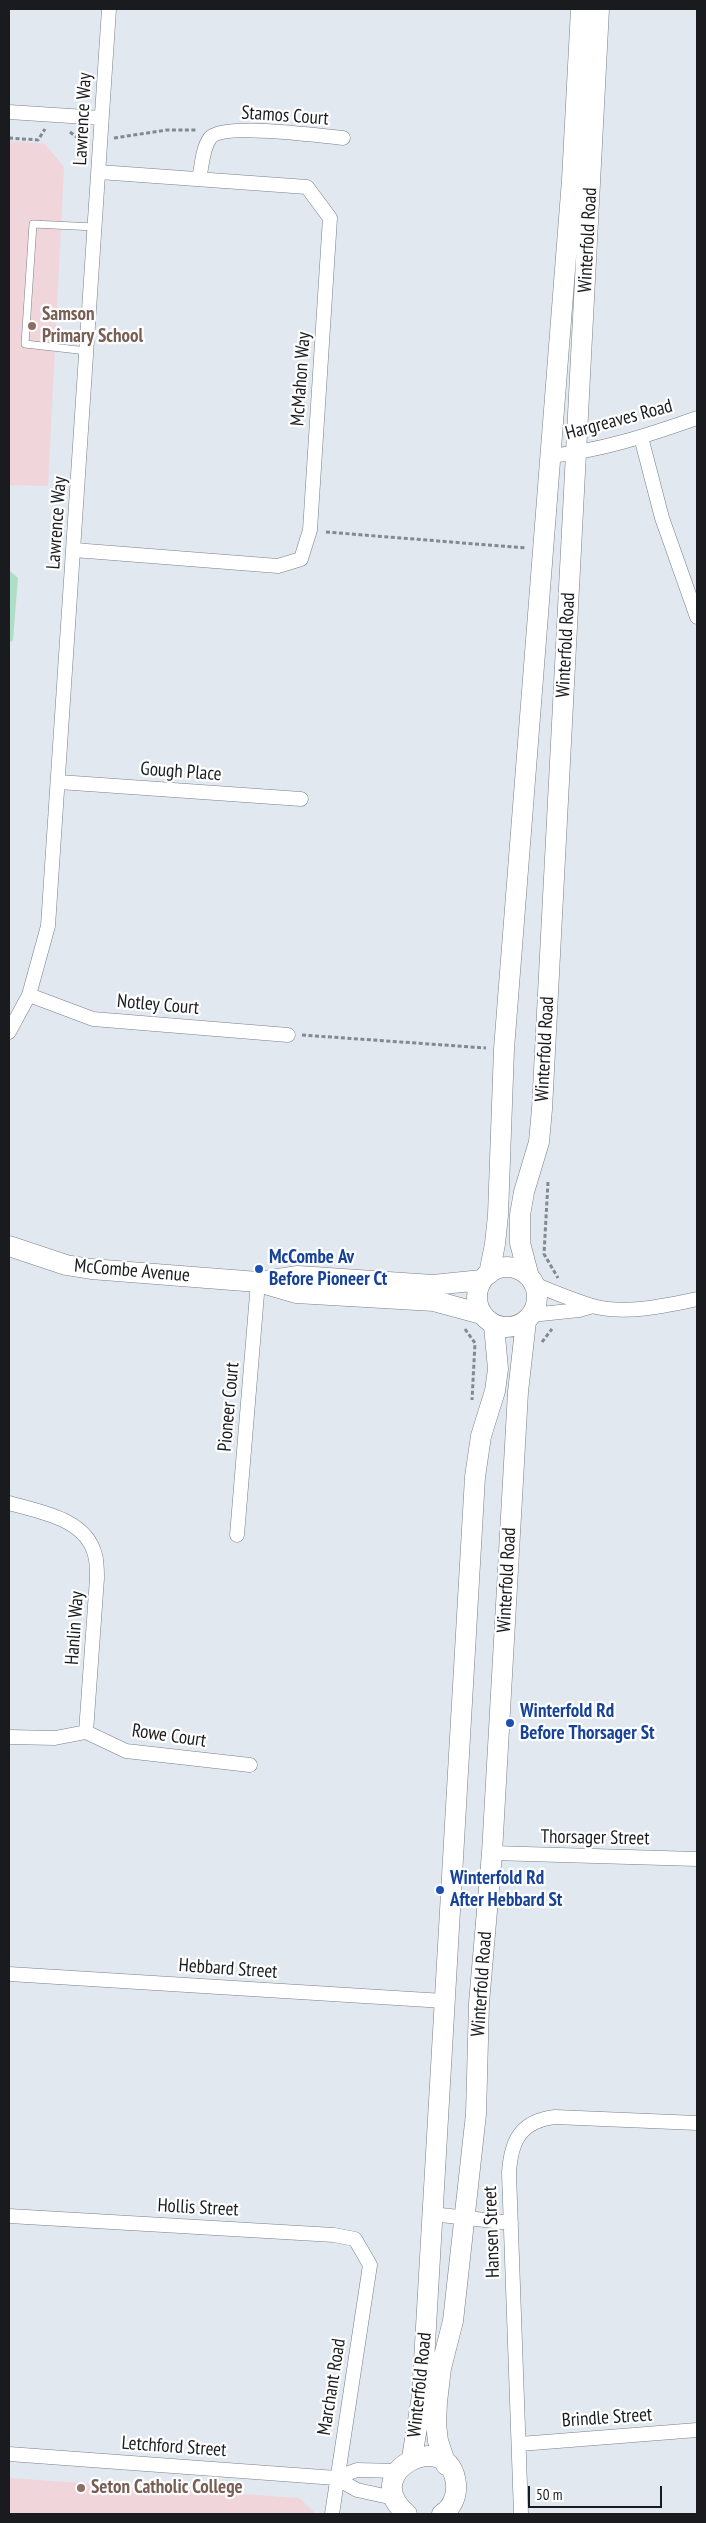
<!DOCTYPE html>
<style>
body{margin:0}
#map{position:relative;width:706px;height:2523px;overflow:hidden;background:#e1e8f0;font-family:"PT Sans Narrow",sans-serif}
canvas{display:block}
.frame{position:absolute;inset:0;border:10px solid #191b1e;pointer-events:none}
.scale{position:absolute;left:528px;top:2486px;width:134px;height:22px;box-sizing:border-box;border:2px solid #191b1e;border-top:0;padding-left:6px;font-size:15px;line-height:18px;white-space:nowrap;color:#191b1e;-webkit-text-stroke:4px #fff;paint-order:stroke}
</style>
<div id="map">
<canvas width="706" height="2523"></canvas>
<div class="frame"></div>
<div class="scale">50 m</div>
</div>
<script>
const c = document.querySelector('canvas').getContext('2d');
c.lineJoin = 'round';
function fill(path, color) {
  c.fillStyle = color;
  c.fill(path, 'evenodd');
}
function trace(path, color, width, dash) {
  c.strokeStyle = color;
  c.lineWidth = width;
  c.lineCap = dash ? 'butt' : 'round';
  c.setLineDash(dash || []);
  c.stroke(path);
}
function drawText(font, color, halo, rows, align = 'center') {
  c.font = font + ' "PT Sans Narrow",sans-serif';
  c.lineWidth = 4.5;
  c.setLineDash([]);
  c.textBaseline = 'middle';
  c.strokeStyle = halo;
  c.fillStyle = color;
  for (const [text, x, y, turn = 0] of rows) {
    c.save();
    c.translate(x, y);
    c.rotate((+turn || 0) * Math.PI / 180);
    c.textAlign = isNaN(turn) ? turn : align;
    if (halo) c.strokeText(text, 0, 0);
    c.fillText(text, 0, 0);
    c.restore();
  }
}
const education = new Path2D(`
 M9,141l36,3 19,23 -16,319 -39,-1z
 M9,2478l290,20 15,14 -1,2h-304z`);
const green = new Path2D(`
 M9,570l9,8 -5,62 -4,3z`);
const path = new Path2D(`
 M70,132l9,7 4,8
 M9,138l29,2 7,-11
 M114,138l53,-8h30
 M326,532l200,16
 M302,1035l184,13
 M548,1182l-4,72 14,24
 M465,1329l10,14 -3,57
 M542,1342l10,-13`);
const lane = new Path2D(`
 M87,351l-62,-7 8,-120 62,3`);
const street = new Path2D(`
 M9,112l92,6
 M199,179c3,-12 3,-30 11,-41 13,-16 110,-2 133,0
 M641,437l21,81 35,99
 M549,456c51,-5 100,-21 148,-38
 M74,550l204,16 23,-7 9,-29 20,-312 -23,-31 -208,-15
 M59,782l242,17
 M29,995l64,24 195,16
 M9,1032l20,-37 19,-69 61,-917
 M534,1284c19,8 39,16 58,22 34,9 72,0 105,-7
 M531,1315l48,-5 14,-4
 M9,1503c30,9 77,15 86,52 2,7 2,16 2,23l-11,154
 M237,1535l21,-253
 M86,1732l40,19 124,14
 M9,1737l46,1 31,-6
 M492,1853l205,6
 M9,1974l435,27
 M432,2214l79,9
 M9,2216l325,19 21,4 15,26 -38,249
 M520,2444l177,-14
 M9,2454l327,24 21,-8 41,1
 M336,2478l21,12 37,8
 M521,2514l-12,-341c2,-33 12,-52 46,-56l142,6`);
const secondary = new Path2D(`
 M9,1246l57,19 25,4 167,13 38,11 138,8 48,13
 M477 1297a30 30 0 1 1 60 0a30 30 0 1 1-60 0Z
 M489,1274l6,-30 3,-29 6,-166 68,-869 9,-171
 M529,1277l-9,-34v-28l4,-23 15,-50 3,-33 57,-1100
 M265,1281l33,-5 135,9 49,-5
 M412,2458l10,-62 53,-919 6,-41 14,-45 3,-22 -4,-44
 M446,2465l-8,-24 -2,-17 1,-22 4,-34 12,-47 23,-207 3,-111 13,-150 26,-461 8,-71
 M407,2514c-51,-42 43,-89 49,-30 1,12 -4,24 -14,30`);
const markers = [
 [32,326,5,"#8d6e63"],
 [259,1269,5,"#1a4fb4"],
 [510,1723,5,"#1a4fb4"],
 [440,1890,5,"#1a4fb4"],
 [81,2488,5,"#8d6e63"]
];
const streetNames = [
 ["Stamos Court",285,116,4],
 ["Lawrence Way",83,119,-87],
 ["Winterfold Road",588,240,-87],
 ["McMahon Way",301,379,-86],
 ["Hargreaves Road",619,420,-15],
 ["Lawrence Way",57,523,-86],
 ["Winterfold Road",566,645,-87],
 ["Gough Place",181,772,4],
 ["Notley Court",158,1005,5],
 ["Winterfold Road",545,1049,-87],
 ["McCombe Avenue",132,1271,5],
 ["Pioneer Court",229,1407,-85],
 ["Winterfold Road",507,1580,-87],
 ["Hanlin Way",75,1628,-86],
 ["Rowe Court",169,1736,8],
 ["Thorsager Street",595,1838,1],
 ["Hebbard Street",228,1969,4],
 ["Winterfold Road",482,1984,-86],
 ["Hollis Street",198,2208,3],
 ["Hansen Street",492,2232,-92],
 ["Winterfold Road",420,2385,-84],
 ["Marchant Road",332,2387,-81],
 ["Brindle Street",607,2418,-4],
 ["Letchford Street",174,2447,4]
];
const educationNames = [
 ["Samson",42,315],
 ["Primary School",42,337],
 ["Seton Catholic College",91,2488]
];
const transitNames = [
 ["McCombe Av",269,1258],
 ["Before Pioneer Ct",269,1280],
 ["Winterfold Rd",520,1712],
 ["Before Thorsager St",520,1734],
 ["Winterfold Rd",450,1879],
 ["After Hebbard St",450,1901]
];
fill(education, '#f0d5da');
fill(green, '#aedec7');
trace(lane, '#797f87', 8);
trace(street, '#797f87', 15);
trace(secondary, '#797f87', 21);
trace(path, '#84898e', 3, [4, 2.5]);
trace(lane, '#fff', 7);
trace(street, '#fff', 14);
trace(secondary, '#fff', 20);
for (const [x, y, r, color] of markers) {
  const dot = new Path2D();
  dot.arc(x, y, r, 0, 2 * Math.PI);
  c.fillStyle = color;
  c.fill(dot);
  trace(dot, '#fff', 2);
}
drawText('19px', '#191b1e', '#fff', streetNames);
drawText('bold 19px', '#785e54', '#fff', educationNames, 'left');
drawText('bold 19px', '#164399', '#fff', transitNames, 'left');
</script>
